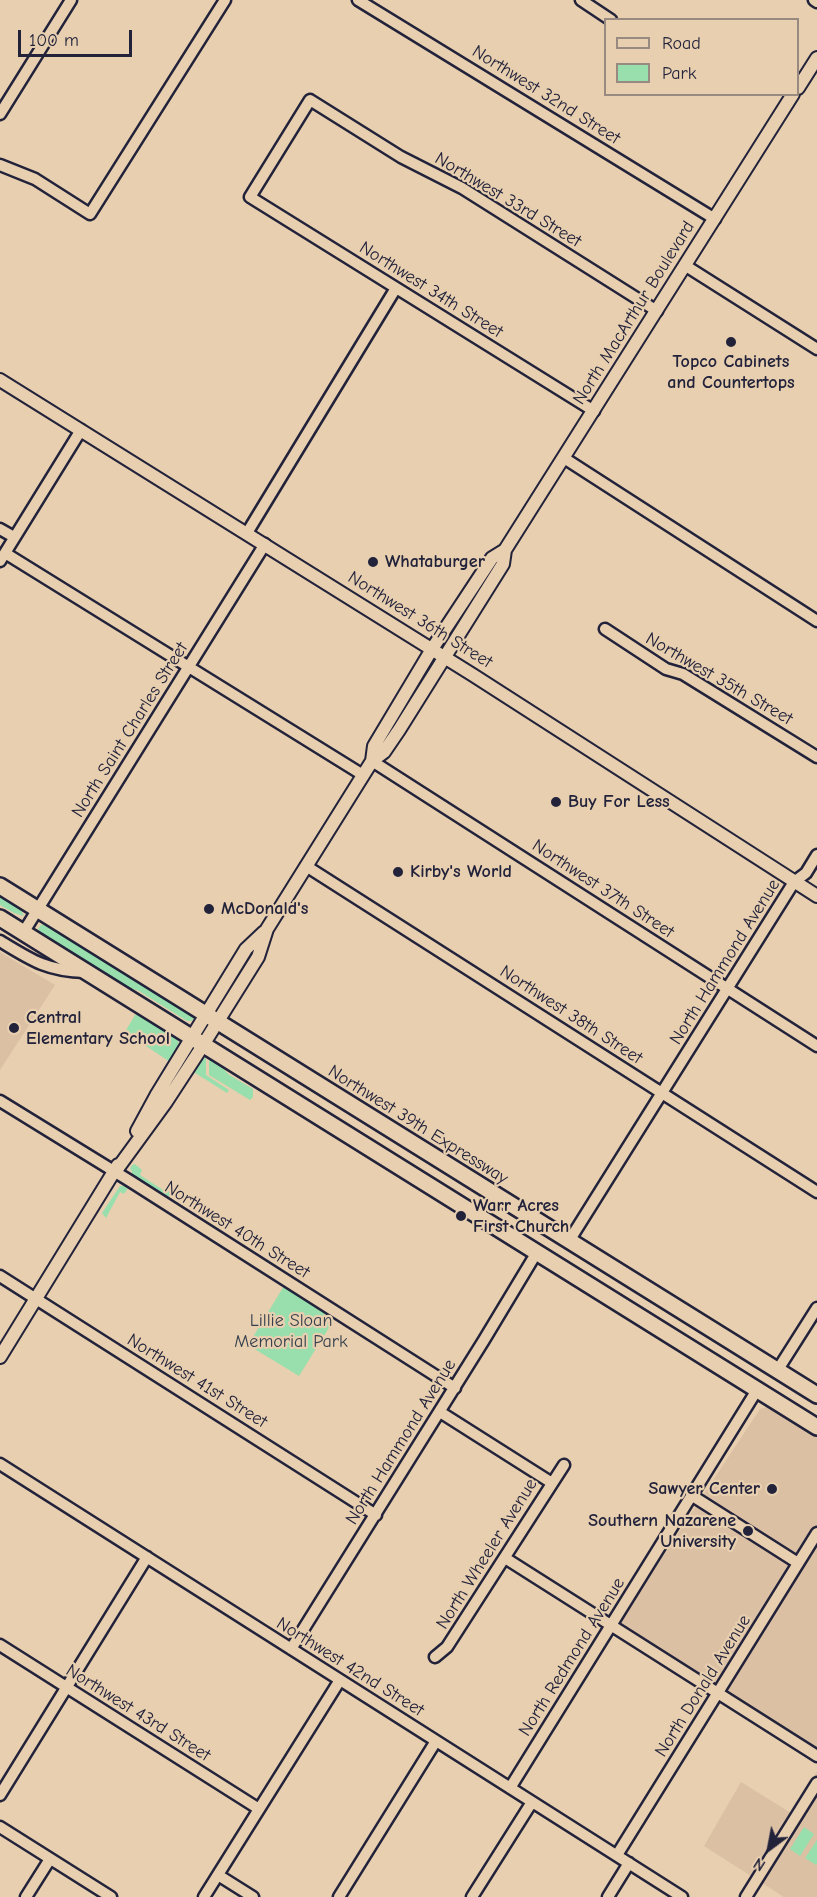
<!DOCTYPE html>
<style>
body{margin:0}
#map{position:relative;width:817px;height:1897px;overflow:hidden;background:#e7cfaf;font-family:"Comic Neue",sans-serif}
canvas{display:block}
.legend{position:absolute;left:604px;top:18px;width:195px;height:78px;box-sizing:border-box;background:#e7cfaf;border:2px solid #988a81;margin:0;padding:8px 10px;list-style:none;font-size:18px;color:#22223b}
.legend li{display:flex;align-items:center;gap:12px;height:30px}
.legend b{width:30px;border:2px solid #988a81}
.north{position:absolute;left:739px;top:1819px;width:60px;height:60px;-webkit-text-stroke:4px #e7cfaf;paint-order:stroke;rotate:212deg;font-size:16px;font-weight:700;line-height:24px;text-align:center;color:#22223b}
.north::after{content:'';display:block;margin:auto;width:21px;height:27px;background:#22223b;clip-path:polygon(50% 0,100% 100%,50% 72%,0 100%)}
.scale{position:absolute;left:18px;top:30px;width:114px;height:27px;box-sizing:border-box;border:3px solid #22223b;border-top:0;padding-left:8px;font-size:18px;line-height:21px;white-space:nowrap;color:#22223b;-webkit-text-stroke:4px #e7cfaf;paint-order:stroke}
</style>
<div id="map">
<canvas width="817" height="1897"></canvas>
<ul class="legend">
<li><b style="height:8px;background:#e7cfaf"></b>Road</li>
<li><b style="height:16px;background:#99dfad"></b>Park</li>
</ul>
<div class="north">N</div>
<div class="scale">100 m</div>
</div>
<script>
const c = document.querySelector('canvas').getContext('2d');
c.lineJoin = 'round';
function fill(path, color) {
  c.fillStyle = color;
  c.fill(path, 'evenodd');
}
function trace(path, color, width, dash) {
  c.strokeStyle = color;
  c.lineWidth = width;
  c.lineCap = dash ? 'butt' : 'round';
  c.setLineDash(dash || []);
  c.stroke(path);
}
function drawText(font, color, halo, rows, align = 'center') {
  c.font = font + ' "Comic Neue",sans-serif';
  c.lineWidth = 4.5;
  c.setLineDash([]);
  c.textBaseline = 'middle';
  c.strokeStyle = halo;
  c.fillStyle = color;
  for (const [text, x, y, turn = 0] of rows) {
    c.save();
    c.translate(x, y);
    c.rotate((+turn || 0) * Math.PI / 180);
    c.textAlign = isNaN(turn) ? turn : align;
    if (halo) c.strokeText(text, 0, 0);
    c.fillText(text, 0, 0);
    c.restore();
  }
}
const built = new Path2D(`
 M0,952l55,33 -55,85z
 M767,1407l50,30v311l-200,-122 143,-217z
 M817,1771v126h-33l-80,-51 37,-64 50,31z`);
const green = new Path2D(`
 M0,895l19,11 5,10 -10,-3 -14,-8z
 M46,924l145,91 3,4 -3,2h-4l-48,-30 -20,-7 -79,-49 -2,-6 3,-4z
 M138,1013l40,26 1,7 -9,16 -45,-30 10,-17z
 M206,1058v17l23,15 -2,3 -35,-22 6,-11z
 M209,1058l7,2 12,14 25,15v8l-3,3 -41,-25z
 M135,1164l7,6 -2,5 26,17 4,-5h4v3l-5,7h-4l-33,-21v-5l-2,-2 2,-4z
 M120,1186h6l2,2 -4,6 -4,-2 -14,26 -4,-5z
 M284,1286l51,32 -36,58 -51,-31z
 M804,1827l10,7 -14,22 -10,-7z
 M817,1840v23l-1,2 -11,-7z`);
const minor = new Path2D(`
 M358,0l357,219
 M581,0l30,20
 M814,0l3,2
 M0,114l71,-114
 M0,165l35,14 55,35 135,-214
 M686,266l131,83
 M594,411l-344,-214 60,-97 91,57 61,31 195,123
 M564,458l253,163
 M0,529l14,8
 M247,533l149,-245
 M5,553l358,222
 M0,561l81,-131
 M605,629l61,40 17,5 134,83
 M372,761l445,285
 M306,866l511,326
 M23,933l242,-389
 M0,941c31,19 47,30 85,31
 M0,1101l130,80 325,207
 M569,1241l225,-359 12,-9 11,-18
 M0,1276l376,239
 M777,1371l40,-63
 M440,1412l112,71
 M0,1464l682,433
 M691,1495l107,68
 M505,1558l312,198
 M0,1645l259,164
 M291,1649l193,-309 53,-88
 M435,1657l12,-10 117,-182
 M510,1788l247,-398
 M0,1795l147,-238
 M0,1827l111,70
 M617,1855l200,-322
 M218,1875l35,22
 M26,1897l24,-38
 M204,1897l136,-217
 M339,1897l97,-156
 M472,1897l60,-95
 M608,1897l21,-34
 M746,1897l71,-114`);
const major = new Path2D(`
 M798,88l19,-30
 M0,380l473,295 344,221
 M372,761l12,-9 15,-22 104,-166 2,-14 288,-456
 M137,1131l19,-35 90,-147 18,-17
 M115,1172l51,-70 32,-49 60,-96 9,-28 105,-168 2,-15 58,-97 60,-91 13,-8
 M0,1357l118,-192`);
const highway = new Path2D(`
 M0,886l817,509
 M0,918l817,509`);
const markers = [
 [731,342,6,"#22223b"],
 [373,562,6,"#22223b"],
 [556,802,6,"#22223b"],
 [398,872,6,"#22223b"],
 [209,909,6,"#22223b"],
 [14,1028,6,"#22223b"],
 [461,1216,6,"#22223b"],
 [772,1489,6,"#22223b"],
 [748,1531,6,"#22223b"]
];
const streetNames = [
 ["Northwest 32nd Street",546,95,32],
 ["Northwest 33rd Street",508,200,31],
 ["Northwest 34th Street",431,290,32],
 ["North MacArthur Boulevard",634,313,-58],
 ["Northwest 36th Street",420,620,32],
 ["Northwest 35th Street",719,679,30],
 ["North Saint Charles Street",130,730,-58],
 ["Northwest 37th Street",603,889,33],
 ["North Hammond Avenue",725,962,-58],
 ["Northwest 38th Street",571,1015,33],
 ["Northwest 39th Expressway",418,1125,32],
 ["Northwest 40th Street",237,1230,32],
 ["Northwest 41st Street",197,1381,32],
 ["North Hammond Avenue",401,1442,-58],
 ["North Wheeler Avenue",487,1554,-58],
 ["North Redmond Avenue",572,1657,-58],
 ["Northwest 42nd Street",350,1667,32],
 ["North Donald Avenue",703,1686,-58],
 ["Northwest 43rd Street",138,1713,32]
];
const poiNames = [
 ["Topco Cabinets",731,362,"center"],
 ["and Countertops",731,383,"center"],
 ["Whataburger",385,562],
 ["Buy For Less",568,802],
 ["Kirby's World",410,872],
 ["McDonald's",221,909],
 ["Central",26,1018],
 ["Elementary School",26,1039],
 ["Warr Acres",473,1206],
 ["First Church",473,1227],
 ["Sawyer Center",760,1489,"right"],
 ["Southern Nazarene",736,1521,"right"],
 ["University",736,1542,"right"]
];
const parkNames = [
 ["Lillie Sloan",291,1321],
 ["Memorial Park",291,1342]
];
fill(built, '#dbc0a4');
fill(green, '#99dfad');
trace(minor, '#22223b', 15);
trace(major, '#22223b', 16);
trace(highway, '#22223b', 20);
trace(minor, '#e7cfaf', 10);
trace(major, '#e7cfaf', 12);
trace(highway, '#e7cfaf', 15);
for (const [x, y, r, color] of markers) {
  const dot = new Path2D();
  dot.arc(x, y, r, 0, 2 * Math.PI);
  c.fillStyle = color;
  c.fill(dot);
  trace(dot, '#e7cfaf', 2);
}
drawText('18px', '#22223b', '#e7cfaf', streetNames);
drawText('bold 18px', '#22223b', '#e7cfaf', poiNames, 'left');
drawText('18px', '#343e4c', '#e7cfaf', parkNames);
</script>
